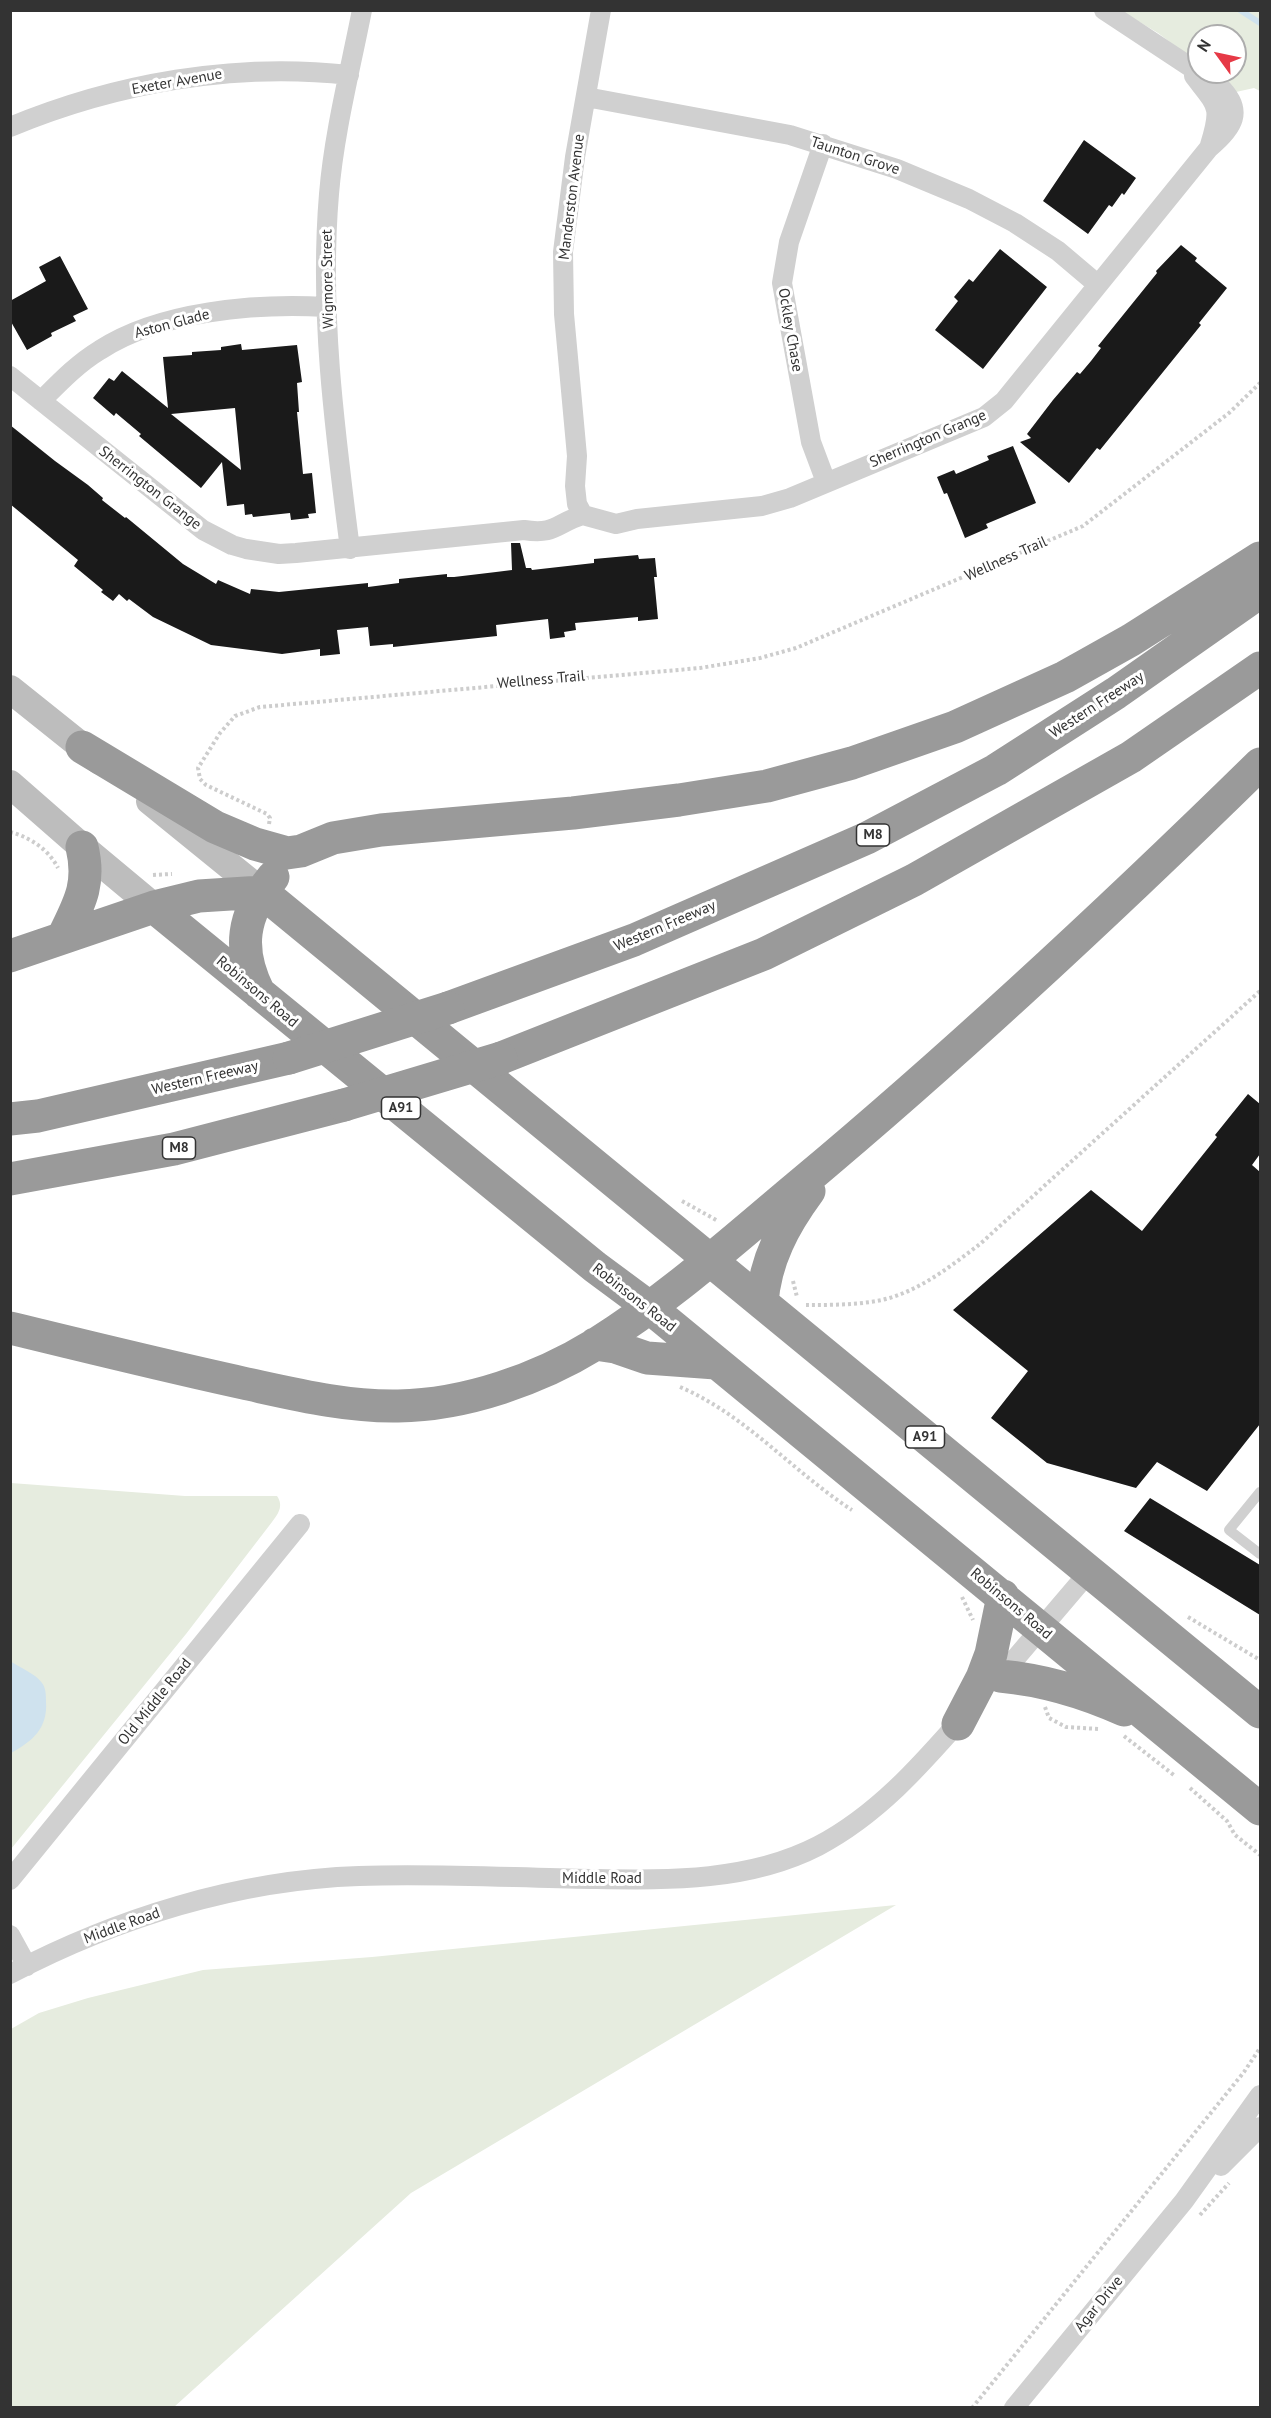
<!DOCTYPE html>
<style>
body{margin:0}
#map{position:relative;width:1271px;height:2418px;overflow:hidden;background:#fff;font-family:"PT Sans",sans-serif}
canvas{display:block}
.frame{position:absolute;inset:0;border:12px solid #333;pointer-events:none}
.north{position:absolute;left:1187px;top:24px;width:60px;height:60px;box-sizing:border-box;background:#fff;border:2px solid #adadad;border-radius:50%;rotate:303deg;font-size:16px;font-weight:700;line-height:24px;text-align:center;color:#333}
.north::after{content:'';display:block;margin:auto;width:21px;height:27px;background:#e63946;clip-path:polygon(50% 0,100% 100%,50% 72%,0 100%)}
</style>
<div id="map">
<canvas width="1271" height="2418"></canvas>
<div class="frame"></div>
<div class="north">N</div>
</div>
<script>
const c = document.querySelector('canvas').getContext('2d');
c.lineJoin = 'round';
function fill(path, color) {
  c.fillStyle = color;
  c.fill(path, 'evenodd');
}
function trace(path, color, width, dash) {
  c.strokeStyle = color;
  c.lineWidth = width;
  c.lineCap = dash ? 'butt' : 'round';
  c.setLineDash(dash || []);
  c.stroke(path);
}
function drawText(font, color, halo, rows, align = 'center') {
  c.font = font + ' "PT Sans",sans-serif';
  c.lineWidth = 6;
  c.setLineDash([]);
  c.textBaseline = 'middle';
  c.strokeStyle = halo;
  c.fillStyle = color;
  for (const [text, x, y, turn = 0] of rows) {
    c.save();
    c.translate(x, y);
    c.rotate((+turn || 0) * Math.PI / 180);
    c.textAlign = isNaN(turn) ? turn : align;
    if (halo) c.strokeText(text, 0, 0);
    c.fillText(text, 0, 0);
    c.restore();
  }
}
const green = new Path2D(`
 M1121,11h139v80l-6,-3 -18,4 -26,-20h25v-36h-36v28l-41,-31z
 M11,1483l174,13h92c7,10 1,18 -5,26l-86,112 -175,215z
 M896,1905l-485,288 -237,214h-163v-378l28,-16 49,-15 115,-28 169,-13z`);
const water = new Path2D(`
 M10,1661c9,6 26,13 32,22 4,5 4,13 4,18 2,27 -13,40 -35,52z`);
const stream = new Path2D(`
 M1240,10l20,13`);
const building = new Path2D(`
 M1084,140l52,38 -12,17 -2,-2 -10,14 -3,-2 -21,29 -45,-33z
 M1181,245l16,13 -2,3 32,27 -28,35 2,2 -101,125 -3,-2 -28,35 -49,-41 11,-4 -4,-4 26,-34 24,-28 3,2 11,-13 10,-13 -3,-2 59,-73 -1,-2z
 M1000,249l47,38 -64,82 -48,-39 23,-29 -4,-4 15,-18 4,3z
 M60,256l28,53 -15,7 3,5 -25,12 1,3 -25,14 -17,-30v-19l36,-20 -7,-14z
 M241,344l1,6 55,-5 5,37 -5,1 2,29h-2l6,62 9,-1 4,40 -8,1 1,4 -18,2 -1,-7 -37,4 -1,-3 -7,1 -1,-11 -17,2 -5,-44 -21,26 -62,-52 2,-2 -25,-21 -2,3 -21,-18 16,-20 5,3 8,-10 46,37 -5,-51 29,-2v-3l29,-2v-3zM235,408l6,62 -70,-56z
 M10,425l45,36 33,24 15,13 -1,2 23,18 1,-1 57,47 33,20 2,-4 32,14 1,-5 28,3 89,-9v4l31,-4v-4l48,-5v3h7l42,-5 16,-2 -1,-27h9l6,25h5l1,2 62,-7v-4l44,-4 1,4 16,-1 2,19h-3l4,42 -20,2v-4l-63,6 1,7 -12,2 1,5 -15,2 -2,-20 -52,6 1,11 -104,11v-3l-23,2 -2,-19 -31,3 3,24 -20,2v-7l-38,5 -71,-9 -58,-28 -24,-18 -2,2 -8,-7 -6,7 -12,-9 2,-2 -29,-24 4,-6 -68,-56z
 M1013,446l23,57 -50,21 2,4 -23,10 -18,-45 -3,1 -7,-17 17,-7 2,4 33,-14 -2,-4z
 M1248,1094l12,10v50l-8,11 8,7v252l-53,67 -50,-29 -21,26 -89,-25 -56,-45 37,-47 -75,-61 138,-120 51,41 75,-94 -2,-2z
 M1150,1498l110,67v50l-136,-84z`);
const path = new Path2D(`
 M269,824l1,-6 -3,-4 -61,-29 -6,-6 -2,-11 22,-35 15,-17 25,-9 440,-39 60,-10 36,-10 287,-122 146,-113 31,-30
 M10,832c20,5 39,18 48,36
 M153,875l19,-1
 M682,1201l36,20
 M793,1281l4,16
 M806,1305c21,0 43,0 64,-3 42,-5 77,-33 110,-58l280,-253
 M680,1387c66,28 113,85 172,123
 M962,1597l11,23
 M1188,1617l72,43
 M1045,1707l4,11 17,9 33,2
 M1124,1736l51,40
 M1190,1788l37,33 8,14 25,20
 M1200,2215l29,-32
 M972,2408l272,-336 16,-24`);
const lane = new Path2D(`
 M1260,1492l-31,38 31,24`);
const street = new Path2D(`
 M1194,76c24,31 28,30 16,69
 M586,97l204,38 107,34 72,30 46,24 43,28 39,33
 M10,127c106,-44 225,-65 339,-52
 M823,144l-34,98 -7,41 29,159 15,40
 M10,376l193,154 29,15 14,4 33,5 17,-1 228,-23c32,5 32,-7 59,-15l33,9 21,-5 125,-13 28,-8 194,-81 20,-16 205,-253c24,-20 36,-37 10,-62l-115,-76
 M41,401c19,-19 36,-37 59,-51 60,-39 156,-47 226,-43
 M583,515l-6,-11 -2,-18 2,-30 -13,-142 -1,-62 12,-95 26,-147
 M350,549c-15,-117 -31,-237 -21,-355 5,-61 21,-123 33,-184
 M997,1680l92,-108
 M10,1880l290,-356
 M10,1935l17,31
 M10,1974c107,-56 228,-94 349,-98 77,-3 155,2 232,3 76,1 157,3 227,-33 59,-31 102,-80 145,-129
 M1221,2166l39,-39
 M1014,2408l170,-207 76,-106`);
const secondary = new Path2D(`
 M10,689l90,72
 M10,784l72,63 72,60
 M150,801l112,91`);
const highway = new Path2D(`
 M82,747l133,80 40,17 32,9 14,-2 32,-13 48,-8 192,-17 106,-13 88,-14 85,-23 103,-36 110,-50 66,-37 129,-82
 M262,892l998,820
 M154,907l441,360 54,40 611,502
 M63,937c16,-33 28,-52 19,-90
 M10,956l144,-49 45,-11 63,-4
 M259,993c-22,-44 -17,-78 14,-116
 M448,1008l186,-68 233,-102 129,-68 120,-77 144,-101
 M501,1058l263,-104 150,-74 217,-123 129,-89
 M10,1119l28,-3 251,-58
 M10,1179l164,-30 170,-44
 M762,1303c3,-43 22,-78 47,-112
 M10,1328c78,19 155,38 233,55 51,11 103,24 155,23 68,-1 141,-27 198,-62 74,-46 140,-106 206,-161 159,-133 310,-274 458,-419
 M595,1344l20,3 32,11 69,5
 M1000,1676c44,4 84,16 124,34
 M958,1724l24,-46 9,-24 12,-58`);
const highwayBridge = new Path2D(`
 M289,1058l159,-50
 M344,1105l157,-47`);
const shields = [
 [873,835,33],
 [401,1108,39],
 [179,1148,33],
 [925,1437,39]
];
const shieldNames = [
 ["M8",873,835],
 ["A91",401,1108],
 ["M8",179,1148],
 ["A91",925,1437]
];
const streetNames = [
 ["Exeter Avenue",177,82,-10],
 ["Taunton Grove",855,156,18],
 ["Manderston Avenue",572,197,-83],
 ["Wigmore Street",328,279,-91],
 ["Aston Glade",172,324,-15],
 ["Ockley Chase",790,330,80],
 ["Sherrington Grange",928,439,-23],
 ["Sherrington Grange",150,488,38],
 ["Wellness Trail",1006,559,-24],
 ["Wellness Trail",541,680,-5],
 ["Western Freeway",1097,705,-33],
 ["Western Freeway",665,926,-23],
 ["Robinsons Road",257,992,40],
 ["Western Freeway",205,1078,-13],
 ["Robinsons Road",634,1298,38],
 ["Robinsons Road",1011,1604,40],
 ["Old Middle Road",155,1702,-51],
 ["Middle Road",602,1879],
 ["Middle Road",122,1926,-20],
 ["Agar Drive",1099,2304,-51]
];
fill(green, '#e6ecdf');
fill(water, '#cfe2ee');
trace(stream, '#cfe2ee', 6);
fill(building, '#1a1a1a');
trace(path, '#cdcdcd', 4, [3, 3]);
trace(lane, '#d0d0d0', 10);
trace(street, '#d0d0d0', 20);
trace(secondary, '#bdbdbd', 28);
trace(highway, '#9a9a9a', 33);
trace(highwayBridge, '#9a9a9a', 33);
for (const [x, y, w] of shields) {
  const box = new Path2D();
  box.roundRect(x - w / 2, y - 11, w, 22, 4.5);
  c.fillStyle = '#fff';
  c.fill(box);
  trace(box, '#333', 1.5);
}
drawText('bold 14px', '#333', null, shieldNames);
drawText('15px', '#333', '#fff', streetNames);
</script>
